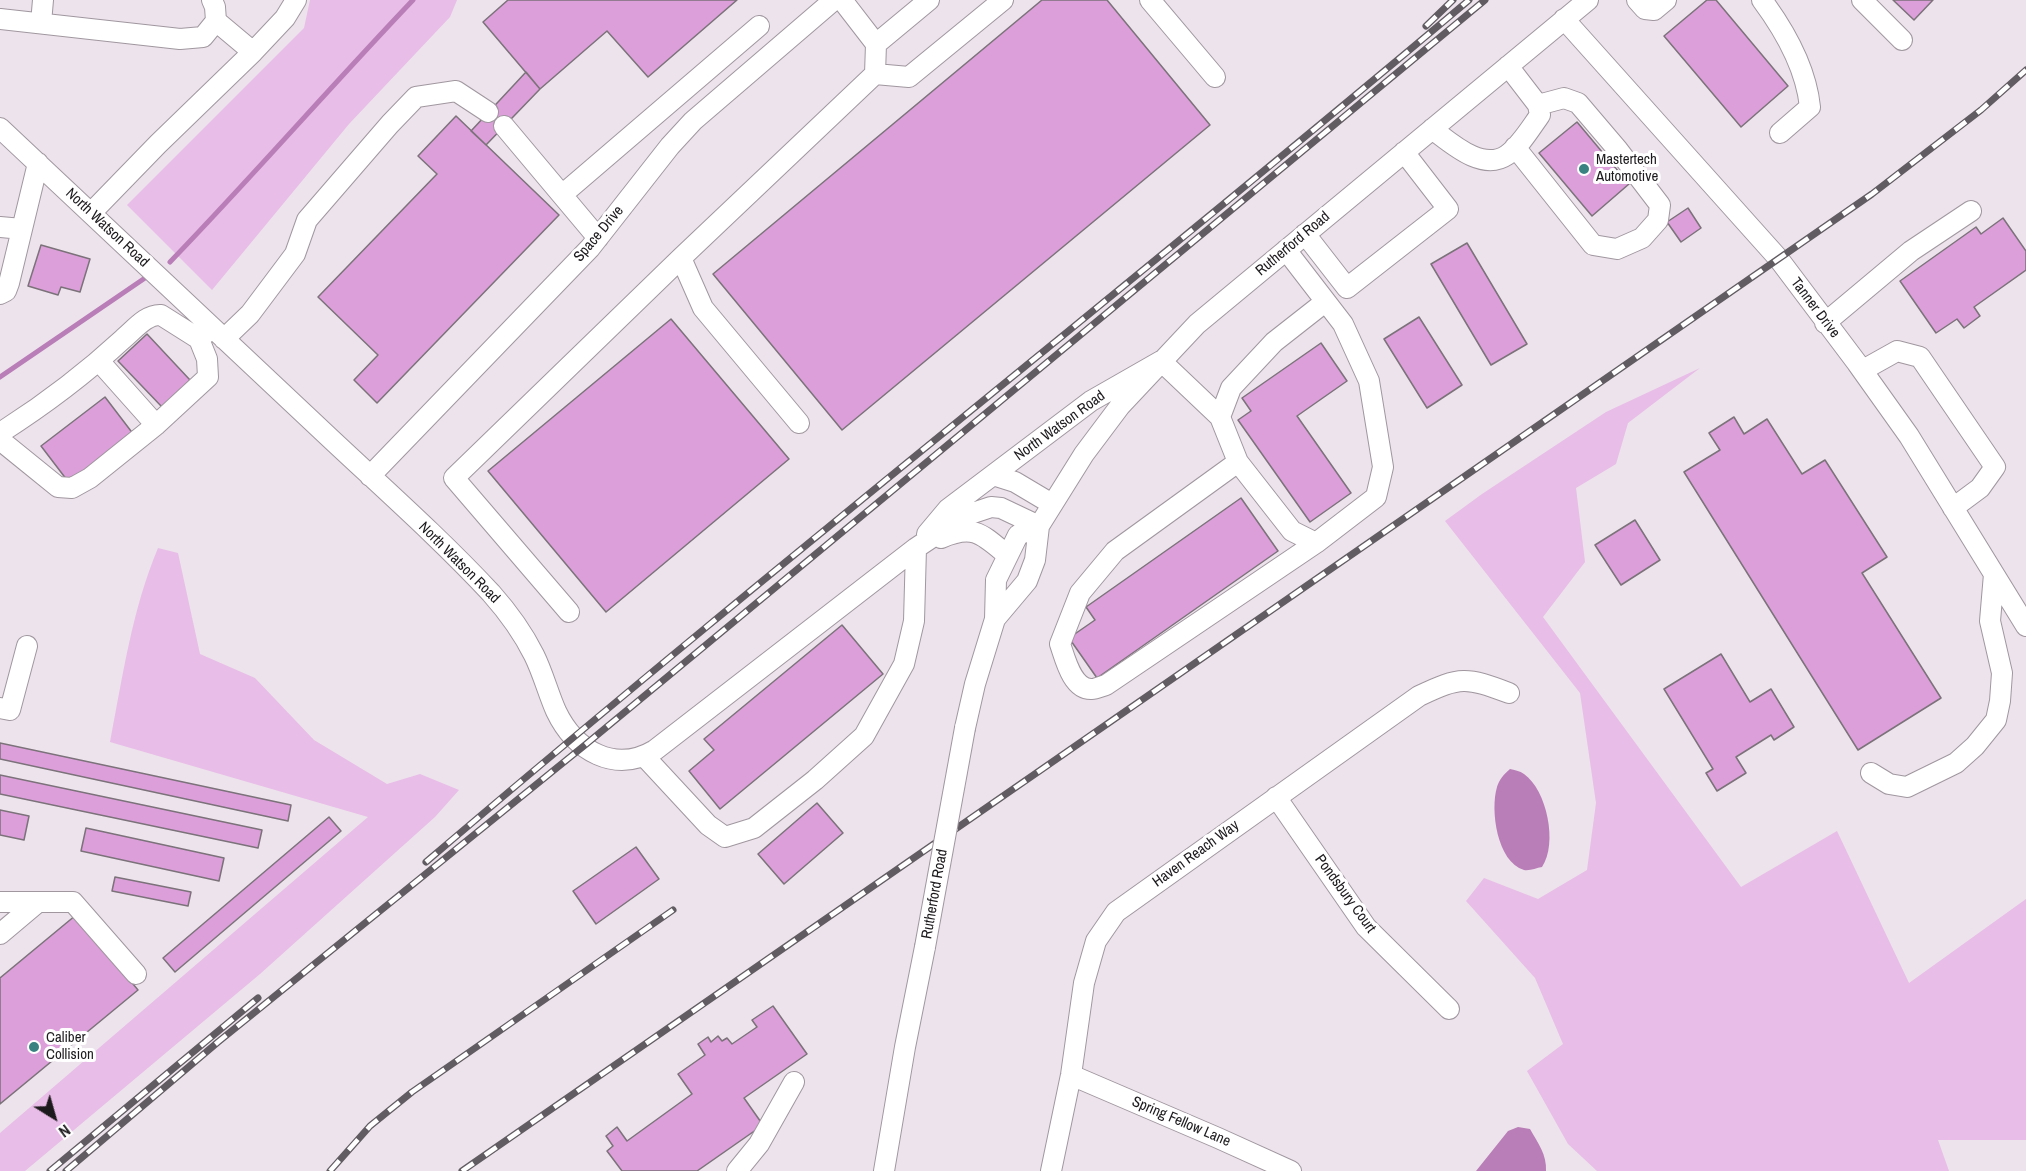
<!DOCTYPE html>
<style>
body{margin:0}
#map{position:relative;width:2026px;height:1171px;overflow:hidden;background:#ede3ec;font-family:"Archivo Narrow",sans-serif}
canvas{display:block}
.north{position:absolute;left:24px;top:1087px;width:60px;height:60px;-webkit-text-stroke:4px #fff;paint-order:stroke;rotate:143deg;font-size:16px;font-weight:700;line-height:24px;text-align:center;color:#1d1a1d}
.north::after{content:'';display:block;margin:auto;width:21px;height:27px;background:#1d1a1d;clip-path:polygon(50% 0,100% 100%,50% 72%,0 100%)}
</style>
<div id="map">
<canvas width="2026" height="1171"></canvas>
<div class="north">N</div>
</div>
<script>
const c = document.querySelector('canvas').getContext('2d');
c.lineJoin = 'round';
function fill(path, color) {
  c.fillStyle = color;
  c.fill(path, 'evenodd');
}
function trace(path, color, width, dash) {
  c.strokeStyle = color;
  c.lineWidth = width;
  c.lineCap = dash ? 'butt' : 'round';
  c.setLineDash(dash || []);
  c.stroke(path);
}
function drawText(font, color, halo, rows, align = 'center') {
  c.font = font + ' "Archivo Narrow",sans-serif';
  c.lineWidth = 6;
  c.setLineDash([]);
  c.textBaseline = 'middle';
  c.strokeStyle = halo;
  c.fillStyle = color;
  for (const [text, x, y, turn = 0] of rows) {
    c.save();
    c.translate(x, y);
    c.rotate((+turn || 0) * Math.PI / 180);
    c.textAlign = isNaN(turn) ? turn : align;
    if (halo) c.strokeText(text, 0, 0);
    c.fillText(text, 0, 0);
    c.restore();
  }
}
const green = new Path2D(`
 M310,0h147l-7,17 -101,107 -137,166 -85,-85 177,-177z
 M1700,368l-72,55 -12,41 -40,24 9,74 -42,55 198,270 96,-56 72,152 117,-84v241h-88l11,31h-352l-29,-27 -41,-73 36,-27 -28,-66 -69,-77 18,-23 54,21 49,-29 9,-67 -16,-110 -135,-172 37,-27 124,-82z
 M158,548l20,5 22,101 55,24 59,62 73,44 33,-10 39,16 -24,27 -175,157 -235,197h-25v-38l368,-316 -258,-75c13,-67 22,-132 48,-194z`);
const water = new Path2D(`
 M1510,769c4,1 10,2 14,5 23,16 34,70 18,93 -6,1 -12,4 -18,3 -27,-8 -34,-60 -27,-83 2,-7 7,-13 13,-18z
 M1518,1127l12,2c8,14 17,26 16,42h-70l32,-40z`);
const stream = new Path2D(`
 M170,262c83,-86 161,-176 243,-262
 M0,377l145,-99`);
const building = new Path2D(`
 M508,0h229l-89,77 -41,-46 -67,58 -57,-67z
 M1042,0h65l103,125 -368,305 -129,-156z
 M1707,0h9l72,86 -47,41 -77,-91z
 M1893,0h40l-19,20z
 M526,72l14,17 -54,56 -15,-14z
 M456,116l103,99 -182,188 -23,-23 24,-25 -60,-58 119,-123 -19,-18z
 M1577,122l52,62 -37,32 -53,-63z
 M1688,208l13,20 -20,14 -14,-20z
 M2003,218l23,33v19l-52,37 6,9 -16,12 -7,-9 -21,14 -36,-52 76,-54 5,7z
 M1467,243l60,101 -36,21 -60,-101z
 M41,245l49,14 -10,33 -19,-5 -3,8 -30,-9z
 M1419,317l43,68 -35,23 -43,-69z
 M671,319l118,140 -183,153 -118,-141z
 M147,334l43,46 -28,27 -44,-46z
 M1321,343l26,38 -50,35 54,77 -41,29 -72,-102 13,-9 -9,-13z
 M105,397l29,38 -64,49 -29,-38z
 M1734,417l10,17 23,-15 35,55 23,-14 62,97 -25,16 79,125 -83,52 -174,-278 36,-22 -11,-17z
 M1241,498l37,53 -181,127 -28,-40 26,-18 -9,-13z
 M1635,520l25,40 -39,25 -26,-40z
 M842,625l41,49 -163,135 -31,-38 25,-21 -10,-11z
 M1721,654l29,48 21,-13 23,38 -20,13 -3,-5 -35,22 10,16 -29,18 -11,-18 7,-4 -49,-80z
 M0,743l291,62 -3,16 -288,-62z
 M0,775l262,55 -4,18 -258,-54z
 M817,803l26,30 -59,51 -26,-30z
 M0,810l29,6 -5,24 -24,-5z
 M329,817l12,14 -166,141 -12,-14z
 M86,828l138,30 -5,23 -138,-30z
 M636,847l23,32 -63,45 -23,-33z
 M115,877l76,15 -3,14 -76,-15z
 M76,915l62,75 -138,114v-126z
 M773,1006l34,48 -63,44 19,27 -66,46h-75l-15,-20 6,-5 -7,-10 11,-9 10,14 65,-47 -14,-20 27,-19 -7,-11 10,-7 3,5 7,-6 4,5 5,-3 5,6 25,-17 -5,-7z`);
const minor = new Path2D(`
 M1150,0l65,77
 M1637,0l8,9 9,1 12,-10
 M1762,0c23,31 44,68 48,107l-30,26
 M1862,0l40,40
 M0,19l180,20 23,-2 13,-16 -1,-14 -3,-7
 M1564,19l214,239 79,105 52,73 117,190
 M216,21l37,31
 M41,23l2,-23
 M876,44l53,-44
 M875,74l34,3 94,-77
 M504,126l94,112
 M0,128c105,99 210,197 315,296 59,56 121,110 176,169 16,18 32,40 43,62 9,18 14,38 22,56 19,40 59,63 99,39l261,-202 48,-32 27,-9 10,1 38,18
 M1432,129c19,14 50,43 75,26 13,-9 23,-26 33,-40l-2,-10 -30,-39
 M1515,147l78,98 24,4 25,-11 16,-18 2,-15 -42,-55 -40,-47 -14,-5 -26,7
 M563,194l196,-168
 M91,213l67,-69 95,-92 32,-34 11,-18
 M0,227l22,2
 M1305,234l42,54 101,-79 -44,-57
 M681,258l22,50 96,115
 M0,294l6,-3 3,-8 29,-120
 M1825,323l86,-72 60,-40
 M224,339l26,-25 45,-60 12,-34 83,-96 26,-27 40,-6 32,21
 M99,361l57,64
 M1863,370l34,-19 23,6 75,110 -15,21 -27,20
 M1220,417l18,45 -123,89 -35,42 -20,51c5,14 12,46 32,45 4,0 10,-3 14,-4l210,-142
 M0,433c44,-28 85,-59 123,-94 11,-9 23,-25 38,-24l38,24 8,-7
 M0,440l58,47 14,1 18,-10 66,-53 52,-48 -1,-18 -8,-20
 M1238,462l54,69 24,12 60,-46 7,-30 -14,-86 -26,-57 -57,-74
 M993,475l22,7 37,22
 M370,476l220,-228 80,-102 23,-25 141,-121
 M927,534l21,-25 143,-108 70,-40 59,56 11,-29 43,-46 51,-40
 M941,538c33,-14 41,-4 66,17
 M569,612l-115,-134 227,-220 194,-184 1,-30 -34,-44
 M995,619l32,-38 8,-21 4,-34 45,-72 36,-48 77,-82 391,-324
 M0,708l10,2 17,-64
 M965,728l10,-44 20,-65 1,-39 22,-45 21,-9
 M644,756l64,69 17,12 29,-9 61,-48 49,-44 40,-72 10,-43 2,-73
 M1871,773l18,11 18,3 49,-24 19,-17 21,-26 4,-19 2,-28 -12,-52 4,-47
 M1276,797l90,130 83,82
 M0,902h73l63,72
 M0,934l38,-32
 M1071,1075l147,63 73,33
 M737,1171l22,-27 35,-62
 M884,1171l21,-124 20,-100
 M1051,1171l20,-96 13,-92 12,-42 20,-29 303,-216c42,-20 47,-19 90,-3`);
const rail = new Path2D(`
 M1426,26l27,-26
 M426,862c343,-293 698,-571 1043,-862
 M50,1171l208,-173
 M66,1171l152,-129 367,-297 900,-745
 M330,1171l40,-45 42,-34 261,-182
 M462,1171l1410,-977 109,-84 45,-40`);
const minorBridge = new Path2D(`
 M925,947l40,-219`);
const markers = [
 [1584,169,6,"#3a8282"],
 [34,1047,6,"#3a8282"]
];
const poiNames = [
 ["Mastertech",1596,160],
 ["Automotive",1596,177],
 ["Caliber",46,1038],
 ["Collision",46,1055]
];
const streetNames = [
 ["North Watson Road",107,228,43],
 ["Space Drive",599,234,-50],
 ["Rutherford Road",1293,244,-40],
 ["Tanner Drive",1815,308,53],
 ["North Watson Road",1060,426,-36],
 ["North Watson Road",459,563,45],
 ["Haven Reach Way",1196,854,-36],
 ["Rutherford Road",935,894,-80],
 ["Pondsbury Court",1345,894,54],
 ["Spring Fellow Lane",1181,1122,23]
];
fill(green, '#e8bde7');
fill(water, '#b97eb7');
trace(stream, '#b97eb7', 5);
fill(building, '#dc9fda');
trace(building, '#7b727a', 1.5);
trace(minor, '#a0979f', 22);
trace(minor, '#fff', 20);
trace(rail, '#615c61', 7);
trace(rail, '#fff', 4.5, [14]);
trace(minorBridge, '#a0979f', 22, []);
trace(minorBridge, '#fff', 20);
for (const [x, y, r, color] of markers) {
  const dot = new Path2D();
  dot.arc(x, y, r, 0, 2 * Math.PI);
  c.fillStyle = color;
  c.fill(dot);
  trace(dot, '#fff', 2);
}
drawText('15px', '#1d1a1d', '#fff', poiNames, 'left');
drawText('15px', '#1d1a1d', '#fff', streetNames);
</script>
